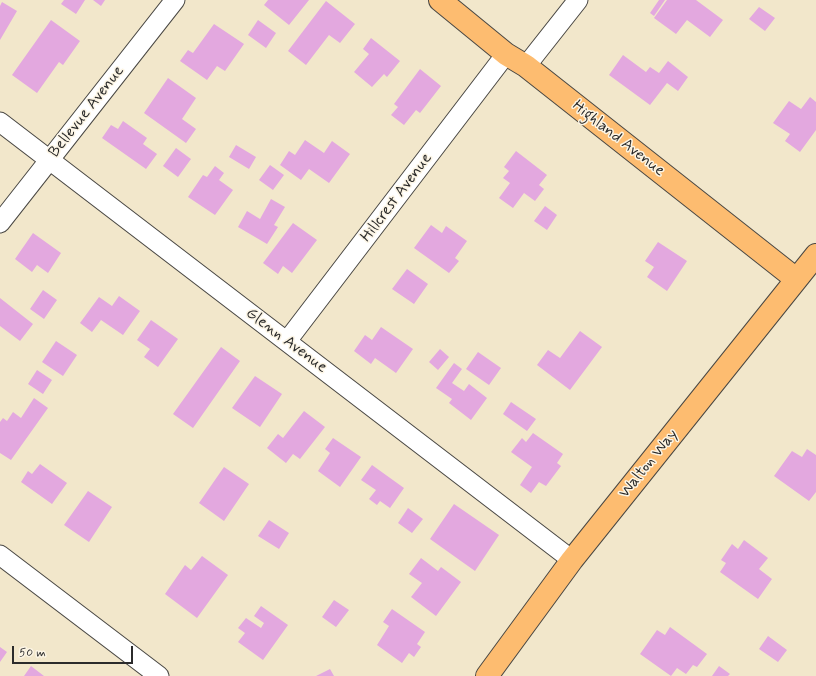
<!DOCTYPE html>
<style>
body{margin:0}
#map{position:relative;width:816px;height:676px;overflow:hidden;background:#f2e7cb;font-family:Mynerve,sans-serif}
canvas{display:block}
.scale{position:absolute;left:12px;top:646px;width:121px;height:18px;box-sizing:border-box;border:2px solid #2b2b2b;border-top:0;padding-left:5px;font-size:12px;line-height:14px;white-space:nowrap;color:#2b2b2b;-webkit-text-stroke:3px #fcf5e5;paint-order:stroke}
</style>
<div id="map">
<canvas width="816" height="676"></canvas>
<div class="scale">50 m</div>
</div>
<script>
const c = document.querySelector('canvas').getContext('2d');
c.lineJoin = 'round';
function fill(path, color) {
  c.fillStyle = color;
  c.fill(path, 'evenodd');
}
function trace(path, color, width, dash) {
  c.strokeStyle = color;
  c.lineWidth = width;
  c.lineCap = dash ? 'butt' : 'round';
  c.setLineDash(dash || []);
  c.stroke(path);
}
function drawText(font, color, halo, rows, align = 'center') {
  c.font = font + ' Mynerve,sans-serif';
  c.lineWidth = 3;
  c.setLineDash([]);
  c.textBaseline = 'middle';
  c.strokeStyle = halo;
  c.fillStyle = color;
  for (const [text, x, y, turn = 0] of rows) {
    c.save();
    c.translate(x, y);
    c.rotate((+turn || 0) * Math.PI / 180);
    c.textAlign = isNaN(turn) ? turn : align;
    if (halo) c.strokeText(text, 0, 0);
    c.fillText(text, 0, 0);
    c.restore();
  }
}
const building = new Path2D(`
 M64,0h21l-9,14 -15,-10z
 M93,0h12l-4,6z
 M268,0h41l-20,25 -25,-20z
 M659,0h6l-11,16 -4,-3z
 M667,0h29l27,20 -13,17 -23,-17 -11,14 -22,-16z
 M326,1l29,23 -15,19 -11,-8 -23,30 -18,-14z
 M2,2l15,9 -17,29v-34z
 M759,7l16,11 -10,13 -16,-12z
 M51,20l29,21 -17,24 -4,-3 -22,31 -25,-18z
 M258,20l18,13 -10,15 -18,-13z
 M214,24l30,20 -19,27 -8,-5 -10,14 -27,-19 8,-11 5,3z
 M371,38l29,23 -13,16 -3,-3 -12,13 -18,-15 15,-18 -6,-5z
 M623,55l23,17 4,-5 9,6 9,-12 20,16 -10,14 -11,-8 -17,22 -41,-30z
 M420,69l21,17 -21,27 -4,-3 -12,15 -13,-10 7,-8 -4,-3z
 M168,78l28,20 -14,21 14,10 -10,14 -42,-30z
 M810,97l6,5v28l-16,22 -15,-11 5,-7 -17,-11 16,-22 12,8z
 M123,121l24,17 -4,6 14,10 -11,15 -44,-31 9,-13 7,4z
 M305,140l19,13 8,-12 18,13 -21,29 -20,-14 -8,11 -21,-15 9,-14 6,4z
 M236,145l20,12 -7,12 -20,-12z
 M176,148l15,11 -13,18 -15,-11z
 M516,151l31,24 -8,10 5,4 -9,12 -11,-8 -11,15 -14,-10 11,-15 -7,-5 6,-7 -5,-4z
 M270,165l14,10 -11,15 -14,-10z
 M215,166l9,7 -5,7 14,10 -18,25 -27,-18 15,-22 4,2z
 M271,199l14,8 -11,18 4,2 -11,17 -29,-17 9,-16 13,8z
 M545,206l12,9 -10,15 -13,-9z
 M293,223l24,17 -25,33 -9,-7 -5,8 -15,-11z
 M431,225l11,8 4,-7 21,15 -12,17 4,3 -10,12 -35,-25z
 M33,233l28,20 -13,20 -11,-8 -5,7 -17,-13z
 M658,242l29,19 -20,30 -20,-14 7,-10 -9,-6z
 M407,269l21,15 -14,20 -22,-15z
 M43,290l14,10 -13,19 -14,-10z
 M119,296l21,15 -17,24 -22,-15 -9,12 -12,-9 19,-26 13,9z
 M0,298l33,26 -13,17 -20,-15z
 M151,320l27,19 -20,28 -14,-10 6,-8 -13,-9z
 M381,327l32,22 -17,24 -21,-15 -4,6 -17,-13 11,-16 7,5z
 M580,331l22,16 -32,43 -33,-25 11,-15 12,8z
 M56,341l21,14 -14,21 -21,-14z
 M221,347l19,14 -47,67 -20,-14z
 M440,349l9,8 -11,13 -9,-8z
 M478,352l23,16 -12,17 -23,-16z
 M454,363l8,6 -10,14 12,8 5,-7 18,14 -16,22 -22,-17 3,-4 -16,-11z
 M37,370l15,10 -9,14 -15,-10z
 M255,376l27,18 -22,33 -28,-19z
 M34,398l14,10 -37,52 -11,-7v-31l3,-4 4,3 6,-9 8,6z
 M511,402l25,17 -9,12 -24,-17z
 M304,411l21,16 -25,32 -7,-5 -7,9 -19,-15 11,-14 5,4z
 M533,433l30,21 -6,9 4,3 -15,20 -7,-4 -8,11 -11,-8 12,-18 -21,-15 11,-14 4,4z
 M333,438l28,19 -21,30 -22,-16 12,-18 -5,-4z
 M807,449l9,6v37l-7,9 -35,-25 18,-25 10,6z
 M40,464l27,19 -15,21 -31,-22 7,-11 4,3z
 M372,465l32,23 -14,20 -10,-7 -3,4 -8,-6 7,-9 -15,-10z
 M224,467l25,17 -25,37 -25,-18z
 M88,491l24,16 -23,35 -25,-17z
 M454,504l45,31 -24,36 -45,-32z
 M408,508l15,11 -11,14 -14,-10z
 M269,520l20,13 -10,16 -21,-13z
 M744,540l24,18 -9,11 13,10 -14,20 -38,-27 6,-9 -5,-3 11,-16 6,5z
 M202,556l26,19 -31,43 -32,-24 20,-29 6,5z
 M421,558l17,13 3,-4 20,15 -25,34 -25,-19 11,-14 -13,-9z
 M334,600l15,10 -13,17 -14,-10z
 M261,606l27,19 -25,35 -25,-18 7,-9 -7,-5 8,-10 15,10 3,-5 -10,-7z
 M392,609l33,23 -8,12 4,3 -7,10 -5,-4 -7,10 -25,-18 12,-19 -6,-4z
 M670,627l37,27 -10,13 -4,-2 -7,9 -9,-6 -6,8 -31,-22 17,-24 8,5z
 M768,636l19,14 -9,12 -19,-13z
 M0,647l7,5 -7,10z
 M31,666l13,10h-20z
 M719,666l11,8 -2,2h-16z
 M330,669l4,7h-18z`);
const minor = new Path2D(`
 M526,66l52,-66
 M0,122l572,438
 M0,223l175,-223
 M287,341l219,-287
 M0,555l159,121`);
const major = new Path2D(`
 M440,0l66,54 20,12 270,213
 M487,676l85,-116 244,-305`);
const streetNames = [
 ["Bellevue Avenue",87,112,-52],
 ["Highland Avenue",618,139,38],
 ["Hillcrest Avenue",397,198,-53],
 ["Glenn Avenue",286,341,37],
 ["Walton Way",649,464,-51]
];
fill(building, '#e3a8df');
trace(minor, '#494743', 21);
trace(major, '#494743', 24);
trace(minor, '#fff', 19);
trace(major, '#fdbc70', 22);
drawText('16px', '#2b2b2b', '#fcf5e5', streetNames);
</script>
